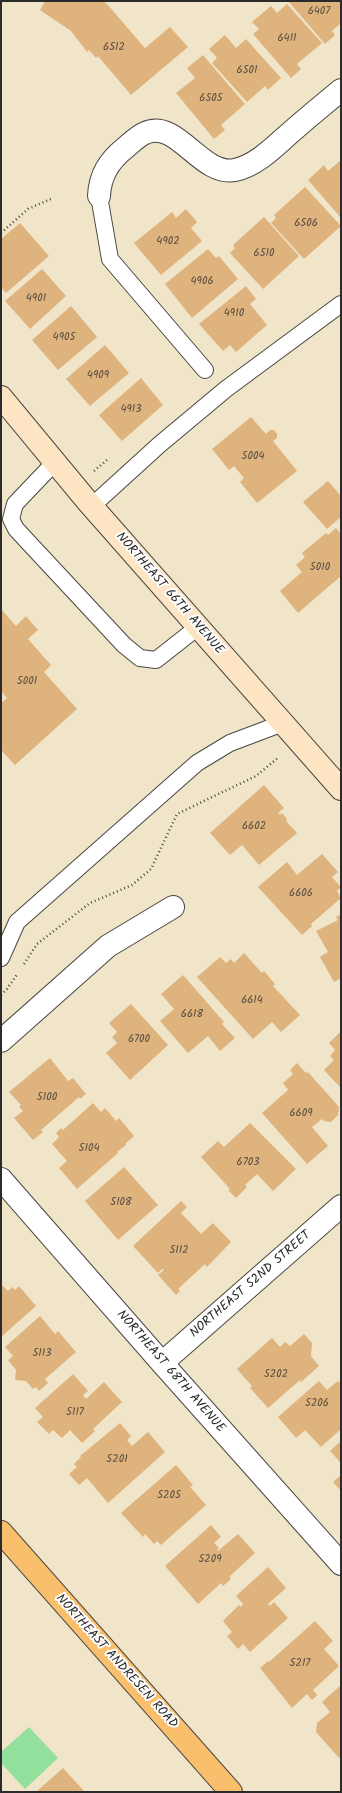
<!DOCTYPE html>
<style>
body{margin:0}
#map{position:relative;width:342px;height:1793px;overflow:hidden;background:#f0e5c9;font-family:Kalam,sans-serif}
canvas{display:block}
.frame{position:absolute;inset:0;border:2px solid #2b2b2b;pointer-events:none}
</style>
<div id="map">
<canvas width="342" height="1793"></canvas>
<div class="frame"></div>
</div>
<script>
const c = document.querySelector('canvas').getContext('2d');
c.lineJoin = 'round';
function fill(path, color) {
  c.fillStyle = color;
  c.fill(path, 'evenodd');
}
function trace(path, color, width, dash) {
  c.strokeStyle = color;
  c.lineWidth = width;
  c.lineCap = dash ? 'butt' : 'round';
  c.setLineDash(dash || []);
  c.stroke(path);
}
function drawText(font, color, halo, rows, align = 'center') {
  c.font = font + ' Kalam,sans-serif';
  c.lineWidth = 4;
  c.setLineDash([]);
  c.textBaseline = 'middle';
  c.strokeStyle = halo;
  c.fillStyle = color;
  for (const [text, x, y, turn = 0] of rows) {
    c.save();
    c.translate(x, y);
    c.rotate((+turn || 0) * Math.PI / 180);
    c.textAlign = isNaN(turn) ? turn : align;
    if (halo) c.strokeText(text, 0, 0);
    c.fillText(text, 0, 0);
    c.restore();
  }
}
const green = new Path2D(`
 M29,1727l29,31 -33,31 -24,-26v-11z`);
const building = new Path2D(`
 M45,1h58l4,3 38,44 25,-21 18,20 -57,48 -33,-39 -2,2 -7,-8 -2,2 -16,-21 -31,-21z
 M288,1h53v22l-9,8 3,4 -10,9z
 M287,4l35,39 -25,21 4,5 -10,9 -38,-44 6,-5 -7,-7 19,-16 6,7z
 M225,35l11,13 10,-9 35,39 -13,12 -3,-4 -18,16 -35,-39 5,-5 -8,-9z
 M203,55l42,49 -24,21 4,5 -11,9 -38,-46 19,-15 -8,-10z
 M341,160v58l-33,-38 16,-15 4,6z
 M305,187l36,39 -37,33 -33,-36 5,-5 -2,-3z
 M186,209l11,13 -6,6 11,13 -41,34 -27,-32 38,-31 4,6z
 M264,217l35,39 -36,33 -33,-36 5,-5 -2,-3z
 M20,223l29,33 -43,37 -5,-6v-48z
 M208,249l8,9 3,-2 19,23 -46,39 -27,-34z
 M42,269l24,27 -36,33 -25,-28z
 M246,286l10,13 -6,5 17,21 -31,27 -6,-7 -7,6 -24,-27z
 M71,306l26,31 -39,33 -26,-30z
 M105,345l24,28 -39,33 -24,-27z
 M141,378l22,27 -41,36 -23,-26z
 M251,417l15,17 4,-4h4l3,4v4l-4,3 24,30 -40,32 -17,-21 4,-4 -10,-12 -5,4 -17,-21z
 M328,481l13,15v21l-14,12 -24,-27z
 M336,528l5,6v42l-43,37 -18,-22 22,-19 -6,-7 9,-8 -3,-4 24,-20 2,2z
 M1,609l15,17 10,-10 12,14 -10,9 23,26 -7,7 33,37 -62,56 -14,-15v-47l6,-5 -6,-7z
 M264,785l20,23 -6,5 2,2 2,-2 5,6 -1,2 11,12 -38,32 -17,-20 -12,10 -20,-22z
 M322,854l16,18 -6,5 9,10 -4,4 4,7 -30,26 1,2 -10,9 -44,-48 29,-25 10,13z
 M341,914v64l-7,4 -14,-25 8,-5 -12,-21 22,-11 -2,-3z
 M244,953l18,20 2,-2 11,13 -2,2 27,29 -19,17 -9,-10 -19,17 -56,-62 23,-20 6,6 5,-4 3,4z
 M183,975l41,47 -2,2 13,14 -15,13 -12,-15 -20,17 -28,-32 14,-12 -13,-15z
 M131,1004l37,41 -38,35 -24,-27 11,-10 -5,-6 5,-5 -8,-9z
 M341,1031v57l-17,-18 10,-10 -4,-4 5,-6 -6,-7z
 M50,1058l18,23 5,-3 13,16 -6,5 -1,-2 -38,33 2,2 -10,8 -19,-22 9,-7 -4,-4 2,-2 -12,-13z
 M297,1063l9,10 2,-1 31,35 -1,8 -7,7 -7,-1 -2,-2 -10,8 16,19 -21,18 -45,-51 26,-23 -5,-7 10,-9 -3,-4z
 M93,1103l8,9 4,-4 11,13 3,-3 15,18 -9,8 1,1 -9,7 1,1 -41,36 -18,-21 8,-7 -15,-17 7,-7 -3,-4 5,-5 2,2z
 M250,1123l46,46 -23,22 -16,-17 -12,11 2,2 -11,11 -8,-8 2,-1 -29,-32 17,-16 6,6z
 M124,1167l34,38 -40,35 -33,-39z
 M181,1201l6,6 -6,6 20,21 12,-11 18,19 -24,25 -2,-3 -27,25 2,2 -4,4 -18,-20 6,-5 -2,-1 -4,4 -25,-27z
 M1,1284l7,7 4,-4 3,3 4,-4 17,20 -35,31z
 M40,1316l15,18 3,-3 18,21 -31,27 3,4 -9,8 -3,-4 -3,2 -7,-8 -11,-1 1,-10 -8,-10 5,-4 -8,-9z
 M304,1334l8,9 -1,13 8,10 -18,16 -1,-2 -32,28 -18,-20 2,-2 -15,-17 35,-31 8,9 5,-5 5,4z
 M73,1374l15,17 -5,4 3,4 18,-17 18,20 -29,27 2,2 -13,12 -12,-13 -8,8 -9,-8 -4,4 -12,-12 6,-5 -8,-9z
 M319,1381l8,9 11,-9 3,3v45l-20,18 -16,-17 -9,8 -18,-21z
 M120,1423l11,13 -4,4 5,6 16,-14 17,20 -57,51 -21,-25 -8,7 -10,-11 8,-7 -3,-3 7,-7 -1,-1z
 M341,1441v22l-11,-12z
 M176,1465l17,20 -3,2 16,18 -45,40 -4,-4 -3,3 -9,-10 -2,3 -22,-24z
 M341,1475v16l-8,-9z
 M211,1525l10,12 -7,6 5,5 -2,2 1,1 20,-17 17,19 -26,24 2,2 -8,7 -2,-3 -23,21 -33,-38z
 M268,1567l18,21 -18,16 2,2 4,-4 14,16 -38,34 -7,-8 -5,5 -11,-13 5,-4 -9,-11 16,-16 2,2 2,-3 -7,-8z
 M315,1621l18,20 -9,8 15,17 -26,24 4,5 -5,5 -5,-6 -15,14 -32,-40 8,-7 1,1z
 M341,1685v72l-2,1 -23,-26 1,-9 13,-11 -8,-10z
 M63,1768l22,24h-49z`);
const path = new Path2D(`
 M1,233l27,-24 25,-11
 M94,471l13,-11
 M24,964l13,-20 53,-41 42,-18 19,-16 26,-55 79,-38 23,-19
 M1,995l6,-6 11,-16`);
const lane = new Path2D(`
 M99,196l11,63 95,111
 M55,462l-40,42 -4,15 5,10 108,116 16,13 16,2 42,-33
 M92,506l67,-61 67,-56 115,-85
 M1,958l16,-36 180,-159 33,-20 53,-20`);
const street = new Path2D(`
 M99,196c1,-21 10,-35 26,-48 6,-5 13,-12 20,-15 32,-15 56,44 90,37 22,-5 39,-23 55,-37 17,-15 34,-29 51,-43
 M1,1041l107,-95 65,-39
 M1,1179l161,184 179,201
 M162,1363l179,-157`);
const secondary = new Path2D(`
 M1,397l87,105 253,287`);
const primary = new Path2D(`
 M1,1532l230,260`);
const numberNames = [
 ["6407",319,12],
 ["6411",287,39],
 ["6512",114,48],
 ["6501",247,71],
 ["6505",211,99],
 ["6506",306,224],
 ["4902",168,242],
 ["6510",264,254],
 ["4906",202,282],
 ["4901",36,299],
 ["4910",234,314],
 ["4905",64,338],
 ["4909",98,376],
 ["4913",131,410],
 ["5004",253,457],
 ["5010",320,568],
 ["5001",27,682],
 ["6602",254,827],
 ["6606",301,894],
 ["6614",252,1001],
 ["6618",192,1015],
 ["6700",139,1040],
 ["5100",47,1098],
 ["6609",301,1114],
 ["5104",89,1149],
 ["6703",248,1163],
 ["5108",121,1203],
 ["5112",179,1251],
 ["5113",42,1354],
 ["5202",276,1375],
 ["5206",317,1404],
 ["5117",75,1413],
 ["5201",117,1460],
 ["5205",169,1496],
 ["5209",210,1560],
 ["5217",300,1664]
];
const streetNames = [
 ["NORTHEAST 66TH AVENUE",169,594,49],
 ["NORTHEAST 52ND STREET",251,1285,-41],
 ["NORTHEAST 68TH AVENUE",170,1372,49],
 ["NORTHEAST ANDRESEN ROAD",116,1662,48]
];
fill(green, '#93df9c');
fill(building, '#deb37e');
trace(lane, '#494743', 18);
trace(street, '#494743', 24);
trace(secondary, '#494743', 24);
trace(primary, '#494743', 24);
trace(path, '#494743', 2.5, [1, 3]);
trace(lane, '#fff', 16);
trace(street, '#fff', 22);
trace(secondary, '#fde5c4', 22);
trace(primary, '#f9bf6c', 22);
drawText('11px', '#584d40', null, numberNames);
drawText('13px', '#2b2b2b', '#fff', streetNames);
</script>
